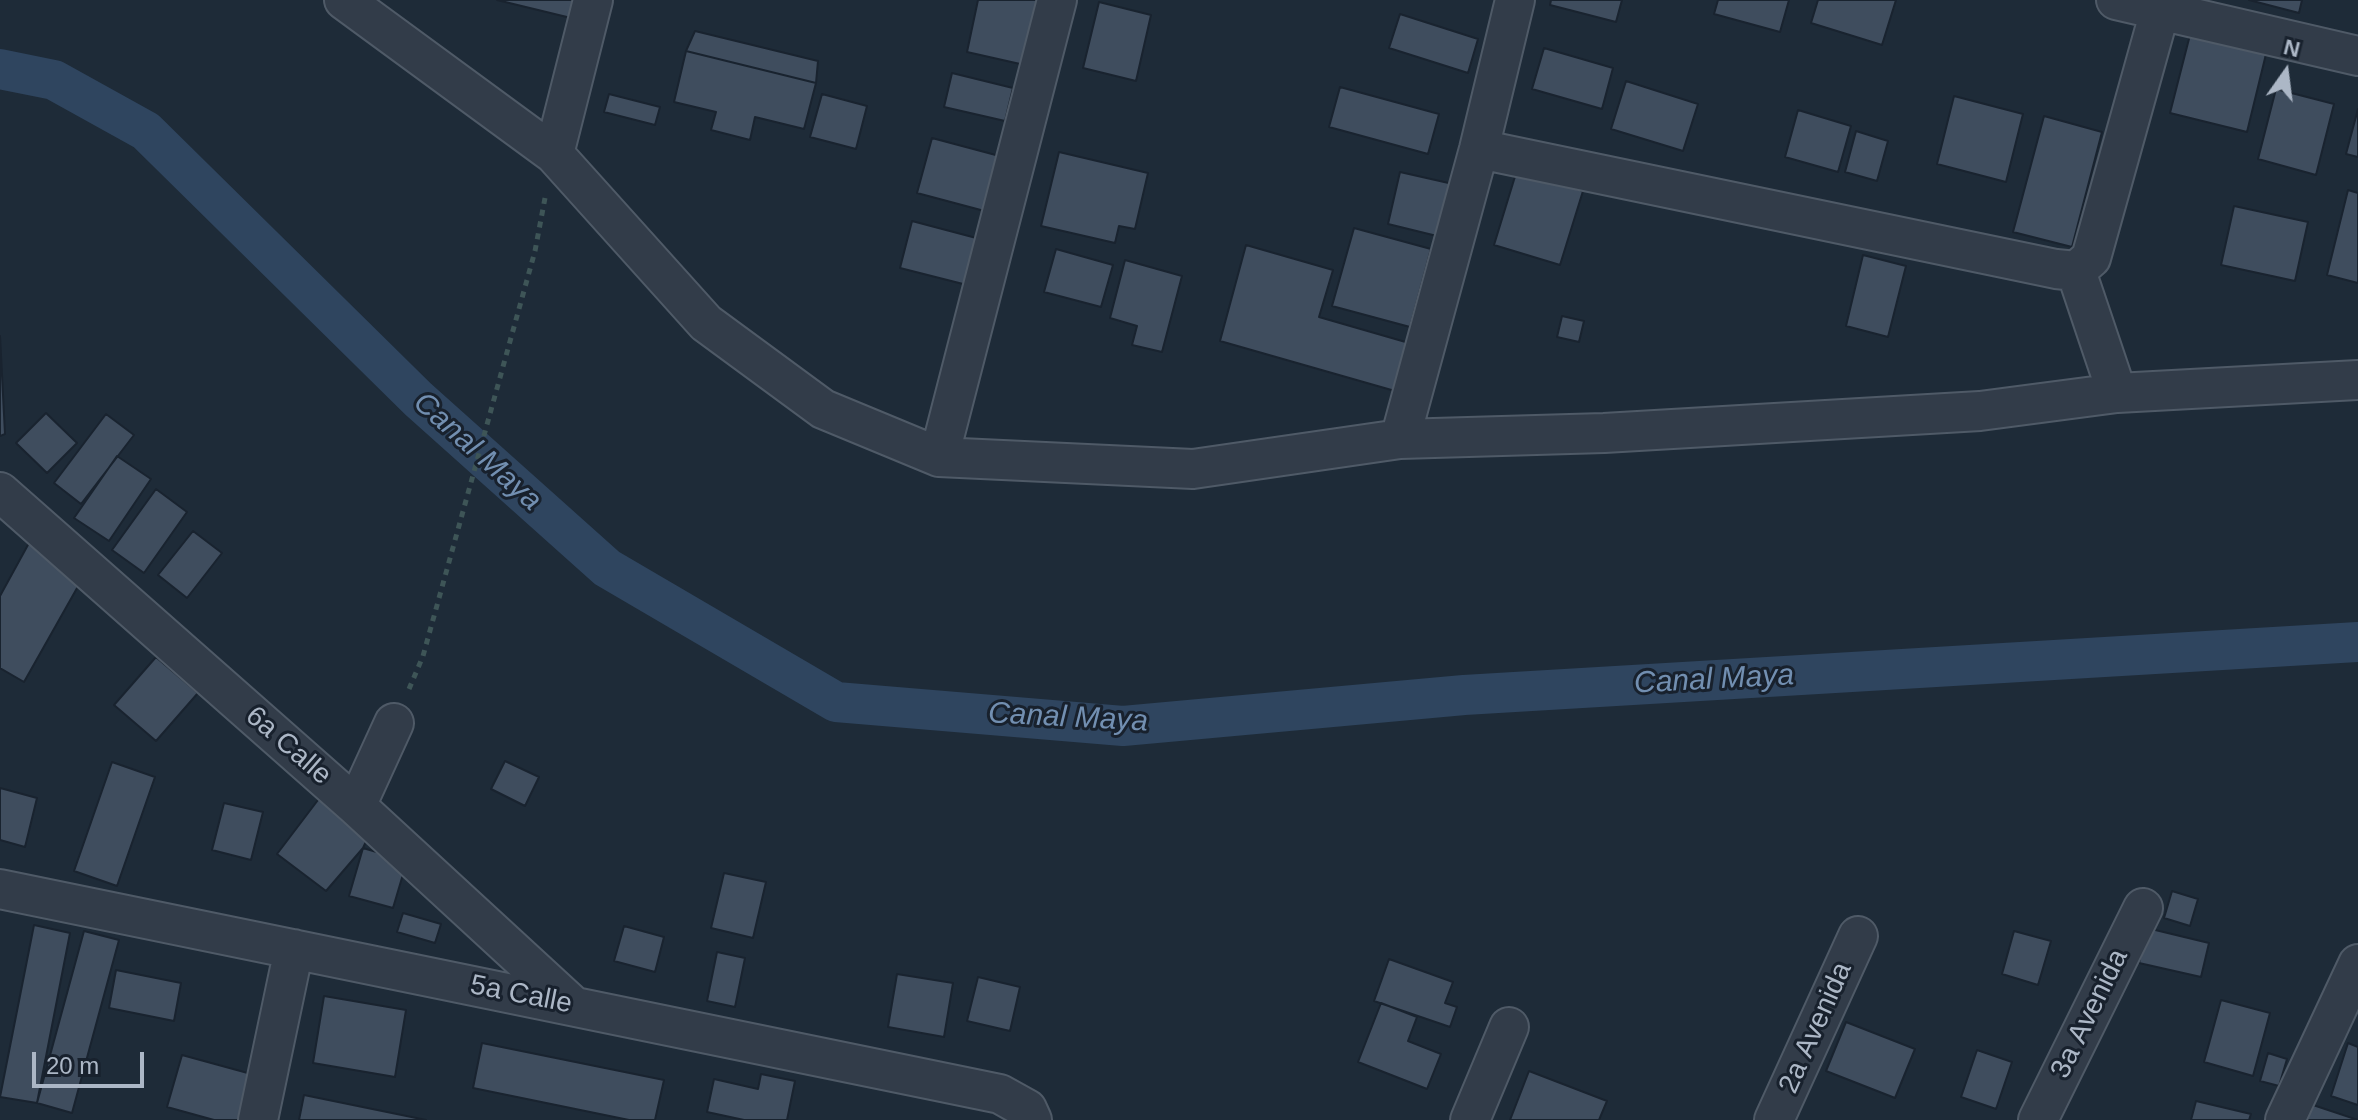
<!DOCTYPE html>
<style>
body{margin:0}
#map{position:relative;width:2358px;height:1120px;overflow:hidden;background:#1e2b38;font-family:Helvetica,sans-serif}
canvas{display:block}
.north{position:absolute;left:2246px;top:32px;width:80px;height:80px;-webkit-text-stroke:6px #18212d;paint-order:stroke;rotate:14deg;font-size:22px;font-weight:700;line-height:32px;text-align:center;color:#acb7c6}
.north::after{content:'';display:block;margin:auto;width:28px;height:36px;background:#acb7c6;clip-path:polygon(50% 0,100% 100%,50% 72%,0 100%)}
.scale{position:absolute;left:32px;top:1052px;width:112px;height:36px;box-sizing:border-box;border:4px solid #acb7c6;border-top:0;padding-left:10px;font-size:24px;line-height:28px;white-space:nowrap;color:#acb7c6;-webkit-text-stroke:6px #18212d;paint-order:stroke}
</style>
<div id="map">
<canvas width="2358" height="1120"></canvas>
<div class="north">N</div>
<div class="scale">20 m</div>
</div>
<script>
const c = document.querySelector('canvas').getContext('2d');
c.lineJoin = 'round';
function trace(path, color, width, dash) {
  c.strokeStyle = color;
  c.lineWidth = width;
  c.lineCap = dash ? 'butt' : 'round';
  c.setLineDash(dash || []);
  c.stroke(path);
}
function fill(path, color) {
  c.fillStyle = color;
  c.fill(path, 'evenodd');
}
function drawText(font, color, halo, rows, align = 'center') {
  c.font = font + ' Helvetica,sans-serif';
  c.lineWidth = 6;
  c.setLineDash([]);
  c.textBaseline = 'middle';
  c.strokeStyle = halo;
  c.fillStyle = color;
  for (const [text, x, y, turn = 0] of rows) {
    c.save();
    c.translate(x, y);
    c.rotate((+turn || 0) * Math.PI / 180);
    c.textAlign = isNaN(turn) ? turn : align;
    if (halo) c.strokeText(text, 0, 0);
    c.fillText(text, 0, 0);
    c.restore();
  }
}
const canal = new Path2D(`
 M0,69l54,11 92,51 272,268 189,169 229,134 287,24 341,-31 894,-53`);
const building = new Path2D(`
 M497,0h79l-5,18z
 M978,0h65l-14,66 -62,-14z
 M1551,0h71l-6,22 -66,-17z
 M1718,0h71l-9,32 -66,-18z
 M1818,0h78l-14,45 -71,-22z
 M2249,0h53l-3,13z
 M1099,2l52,13 -15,66 -53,-13z
 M1400,14l78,25 -10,34 -79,-25z
 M695,31l123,30 -2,22 -130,-32z
 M2191,31l76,19 -20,82 -77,-19z
 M1544,48l69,20 -11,41 -70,-20z
 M686,51l130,32 -12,46 -49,-12 -5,23 -39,-10 5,-18 -42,-10z
 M952,73l61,15 -8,33 -61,-14z
 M1626,81l72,23 -15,47 -72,-22z
 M1340,87l99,27 -11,40 -99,-27z
 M2276,89l58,15 -18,71 -58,-16z
 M609,94l51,13 -5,18 -51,-13z
 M822,94l45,12 -11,43 -46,-12z
 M1954,96l69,18 -17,68 -69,-18z
 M2358,109v48l-12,-3z
 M1798,110l53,16 -13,46 -53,-15z
 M2044,116l58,16 -30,115 -59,-15z
 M1856,131l32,10 -11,40 -32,-9z
 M932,138l75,20 -15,55 -75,-20z
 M1059,152l89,21 -13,56 -16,-3 -4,17 -74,-17z
 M1517,170l66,21 -23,74 -66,-20z
 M1400,172l53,12 -12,53 -53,-13z
 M2348,190l10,3v90l-31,-8z
 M2234,206l74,16 -13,59 -74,-16z
 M912,221l68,18 -13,46 -67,-17z
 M1354,228l77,21 -21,78 -78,-21z
 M1246,245l87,25 -14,47 97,28 -14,48 -182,-52z
 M1056,249l57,16 -12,42 -57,-15z
 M1863,255l43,11 -18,71 -42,-11z
 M1125,260l57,16 -20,76 -30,-7 5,-19 -27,-8z
 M1562,316l22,5 -5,21 -22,-5z
 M0,336l5,98 -5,2z
 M46,413l31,30 -30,30 -31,-30z
 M106,414l28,21 -53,69 -27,-21z
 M117,456l34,23 -42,62 -35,-23z
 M156,489l31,23 -43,61 -32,-23z
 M193,531l29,22 -35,45 -29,-23z
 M29,543l56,31 -61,108 -24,-14v-72z
 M156,657l42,36 -42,48 -42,-36z
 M505,761l34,16 -14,29 -34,-17z
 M112,762l43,15 -38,109 -43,-15z
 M0,788l37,10 -12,49 -25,-7z
 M321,796l49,37 -7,15 -37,43 -49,-37z
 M224,803l39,9 -12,48 -39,-10z
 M363,848l44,13 -14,47 -44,-12z
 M724,873l42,9 -13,56 -42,-10z
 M2172,891l26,8 -8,27 -26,-8z
 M403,913l38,11 -6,19 -38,-11z
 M34,925l36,8 -33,170 -37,-6z
 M624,926l40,11 -9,35 -41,-11z
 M2147,928l62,15 -8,34 -62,-14z
 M84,931l35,9 -47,173 -35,-10z
 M2014,931l37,10 -13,44 -36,-11z
 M717,952l28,6 -10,49 -28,-6z
 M1389,959l64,23 -8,21 12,4 -7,20 -76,-26z
 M116,970l65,13 -7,38 -65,-13z
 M897,974l56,9 -9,54 -56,-10z
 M978,977l42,10 -10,44 -43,-10z
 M324,996l82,14 -11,67 -82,-14z
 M2221,1000l49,13 -17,63 -49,-14z
 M1381,1003l36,14 -9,24 33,13 -14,35 -69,-27z
 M1846,1022l69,27 -20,49 -69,-27z
 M482,1043l182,37 -9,40h-26l-156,-32z
 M2348,1043l10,4v58l-27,-9z
 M1977,1050l35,12 -16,47 -35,-12z
 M2268,1053l19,6 -8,27 -19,-5z
 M182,1055l73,20 -13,45h-28l-47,-13z
 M1529,1071l78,30 -8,19h-89z
 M761,1074l34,7 -8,39h-43l-37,-8 7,-33 44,10z
 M304,1095l122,25h-127z
 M2196,1101l55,13 -2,6h-58z
 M2307,1103l51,17h-56z`);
const path = new Path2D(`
 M409,689l14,-33 112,-405 10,-53`);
const street = new Path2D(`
 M344,0l210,154 152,169 117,86 116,48 254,12 207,-30 204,-6 376,-22 137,-18 241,-13
 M2116,0l242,56
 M1479,149l577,120 20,2 15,-13 72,-258
 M554,154l39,-154
 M2076,271l41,122
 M1400,439l79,-290 36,-149
 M939,457l118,-457
 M0,492l356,314 215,198
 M356,806l38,-83
 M0,889l1000,205 27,15 5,11
 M258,1120l36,-171
 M1470,1120l39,-93
 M1774,1120l84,-184
 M2038,1120l105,-212
 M2285,1120l73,-156`);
const streetNames = [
 ["6a Calle",288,746,41],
 ["5a Calle",521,995,11],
 ["3a Avenida",2090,1014,-64],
 ["2a Avenida",1816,1028,-66]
];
const waterNames = [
 ["Canal Maya",477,452,42],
 ["Canal Maya",1714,680,-3],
 ["Canal Maya",1068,718,3]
];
trace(canal, '#2f455f', 40);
fill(building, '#3f4d5e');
trace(building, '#19232f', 2);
trace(street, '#4f5a67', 42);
trace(path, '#3e5557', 5, [6, 6]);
trace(street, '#323c49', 38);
drawText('28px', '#acb7c6', '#18212d', streetNames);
drawText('italic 30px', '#728fb1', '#18212d', waterNames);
</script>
